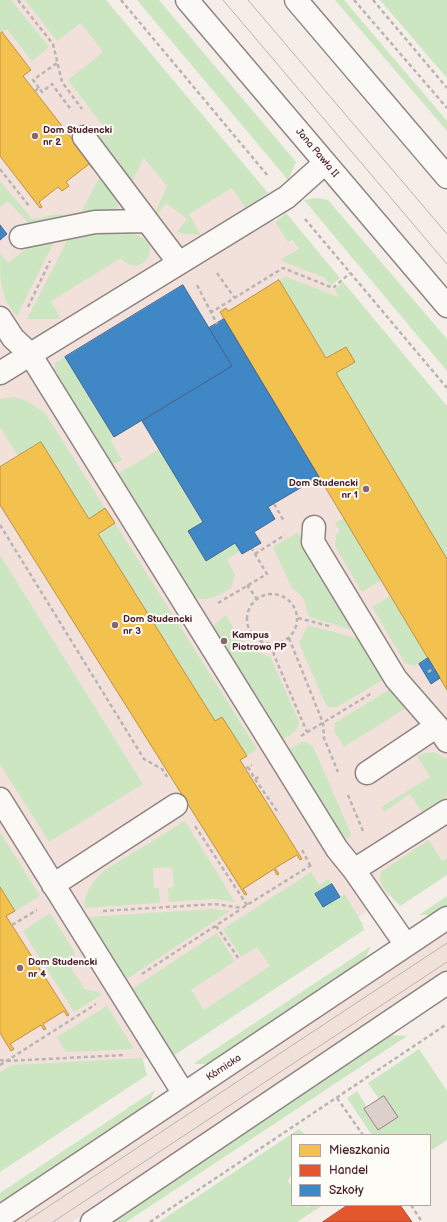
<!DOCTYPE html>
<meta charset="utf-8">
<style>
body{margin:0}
#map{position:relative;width:447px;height:1222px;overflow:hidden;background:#f4ede8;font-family:"Balsamiq Sans",sans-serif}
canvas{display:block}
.legend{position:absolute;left:291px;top:1134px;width:140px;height:72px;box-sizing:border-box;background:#fdfcf7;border:1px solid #b5a4a5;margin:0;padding:5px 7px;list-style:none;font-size:12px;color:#4a1f2b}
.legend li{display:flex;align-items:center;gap:8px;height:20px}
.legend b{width:20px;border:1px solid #b5a4a5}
</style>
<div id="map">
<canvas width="447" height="1222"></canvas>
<ul class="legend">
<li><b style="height:11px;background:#f2c14e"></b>Mieszkania</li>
<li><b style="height:11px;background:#e4572e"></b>Handel</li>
<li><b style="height:11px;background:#3f88c5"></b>Szkoły</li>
</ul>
</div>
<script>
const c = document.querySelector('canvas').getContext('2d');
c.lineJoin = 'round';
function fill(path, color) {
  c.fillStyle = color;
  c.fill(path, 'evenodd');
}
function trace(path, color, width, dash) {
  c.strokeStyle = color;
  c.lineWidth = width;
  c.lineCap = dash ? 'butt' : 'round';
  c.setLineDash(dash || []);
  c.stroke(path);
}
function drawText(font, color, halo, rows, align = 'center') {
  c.font = font + ' "Balsamiq Sans",sans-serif';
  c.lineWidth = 4;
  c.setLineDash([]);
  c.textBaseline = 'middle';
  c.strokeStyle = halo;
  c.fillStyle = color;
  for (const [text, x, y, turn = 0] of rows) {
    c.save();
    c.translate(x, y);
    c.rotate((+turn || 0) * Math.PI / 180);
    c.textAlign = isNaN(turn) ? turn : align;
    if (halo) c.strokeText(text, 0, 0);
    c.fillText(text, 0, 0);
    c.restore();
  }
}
const built = new Path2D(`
 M0,0h87l360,424v434l-447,297z
 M447,930v44l-375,248h-61z`);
const green = new Path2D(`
 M0,0h11l38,47 -17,14 -25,-32 -7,5z
 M25,0h81l162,193 -22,16 -14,-21 -43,26 12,21 -16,-1 -8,-2 10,-13 -21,-16 -10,13 -1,-3 12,-27 -23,-28 -13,25 -33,-45 6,-11 -36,-47 35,-28 -22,-29 -24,18z
 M137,0h22l137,162 -8,18z
 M335,0h9l103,121v10z
 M380,0h67v78z
 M100,176l17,22 1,9 -7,6 -32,3z
 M0,181l32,38c10,1 29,-11 36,0l-38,6 -22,-24 -8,6z
 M316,198l12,2 119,139v32l-143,-171z
 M286,213l54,65 -9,8 -8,-9 -41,-16 1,-3 16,-9 -7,-9 -4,2 -13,-20z
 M97,231c14,0 33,-1 46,7 19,11 -4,42 -22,20l-70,43 10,18h-34l42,-82z
 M55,240l-38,76c-17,-17 -17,-38 -17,-63l8,10 21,-16z
 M286,277l53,20 -5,-7 9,-8 104,124v153l-111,-186 19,-11 -9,-15 -20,11 -47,-78z
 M65,357l49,80 -4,3 12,20 -12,6 -55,-91v-12z
 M15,397l12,4 18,12 60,95 -16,11 -48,-77 -23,14 -18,-29v-28z
 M159,449l44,73 -15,9 18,30 29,-18 5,8 -13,8 8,16 -4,13c-14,9 -24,15 -41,8l-74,-121z
 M344,518l37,62 -19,12 -27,-46 1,-11 4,-4 -5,-8z
 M115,523l142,226 -10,7 -25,-39 -7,4 -117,-187z
 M298,532l59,99 -48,-14 -5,-17 -5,-7 -7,-5 -19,-41z
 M0,555l143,229 -94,58 -49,-78z
 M390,596l38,62 -14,8 -9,-3 -33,-56z
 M226,615c11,19 20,37 44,41l29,66c0,10 -11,14 -19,19l-68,-110 3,-7z
 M308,625l55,15 23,38 -49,29h-8l-4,-4 -26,-60z
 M393,687l16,19 -65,41 -10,-15 1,-9z
 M302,742h4l7,4 38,88 -3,5 -11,-8 -51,-80z
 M434,752l13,7v37l-25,16 -12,-18 -26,18 -3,-5 49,-30 -13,-21 8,-3z
 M185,821l50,81 -20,-3 -46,3 -1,-14 6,-1 -2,-20 -19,1 1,20h5l1,15 -76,5c1,-17 8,-27 21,-38z
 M0,832l40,64 -25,15 -15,-24z
 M429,840l13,21 5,-3v17l-47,31c-8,-10 -26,-22 -18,-35z
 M311,872l8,13 10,-6 3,5 -17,10 8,13 22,-13 17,29 2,7 -191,126 -43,-66 87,-57 18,28 -44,29 13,20 66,-44 -13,-19 -16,10 -18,-28z
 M447,896v14l-10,5h-18z
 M214,909l16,2 -106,70 -38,-64z
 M50,913l25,40 -4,15 14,21 14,3 2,3 -27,17 -51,-81z
 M371,946l-8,17 -153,101h-17z
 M107,1006l27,43 -68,3 -9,-15z
 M390,1035l17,1 -281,186h-22z
 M419,1049l28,42v49l-17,11v-16h-58l-25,-37 10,-7 10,16 -3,3 14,20 19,-13 -18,-18 -11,-16z
 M142,1058l5,17 -147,97v-100l12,-7z
 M155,1090l-8,18 -147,99v-14z
 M299,1129l7,6h-14v38l-4,8 4,6v18h13l2,3 3,-3h13l-26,17h-138z`);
const homes = new Path2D(`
 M2,32l29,38 -8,6 71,91 -1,2 -4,-5 -23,18 3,4 -7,5 -4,-4 -19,15 3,5 -2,1 -40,-52v-122z
 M279,280l47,78 20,-11 9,15 -19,11 111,186v131l-227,-378 6,-4 2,3z
 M41,442l48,77 16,-11 10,15 -17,11 117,187 7,-4 25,39 -7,4 62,99 -2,1 -3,-5 -22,13 4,6 -2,1 -3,-6 -31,20 4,5 -2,1 -245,-390v-38z
 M0,887l15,24 -9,5 63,99 -2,1 -3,-5 -21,13 3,5 -2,1 -3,-5 -31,19 4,5 -3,2 -11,-18z`);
const shops = new Path2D(`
 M348,1205h52l12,17h-89z`);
const schools = new Path2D(`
 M0,225l7,9 -7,6z
 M183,285l49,81 -118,71 -49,-80z
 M224,319l95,158 -51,30 7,12 -21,13 7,11 -19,11 -7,-11 -29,18 -18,-30 15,-9 -61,-101 90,-55 -23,-38z
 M428,658l12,20 -9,6 -12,-20z
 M332,884l8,13 -17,10 -8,-13z`);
const building = new Path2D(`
 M384,1096l14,21 -20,13 -14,-21z`);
const path = new Path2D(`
 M18,0l35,44 9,38 20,27
 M121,0l147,176
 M354,0l93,108
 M373,0l74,88
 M39,88l-6,-8 24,-17
 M35,91l4,-3 3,4 10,-8 20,27
 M0,169l29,37
 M305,219l142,169
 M217,273l17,24
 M197,285l20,39
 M28,307l22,-46
 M210,313l73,-45 50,20 17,-15
 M274,504l10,17
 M0,525l144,234 18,10 6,9
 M255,554l30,-19
 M247,585l10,14
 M247 619a25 25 0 1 1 50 0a25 25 0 1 1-50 0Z
 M218,603l49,-29 -15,-25
 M298,618l31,8
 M289,638l34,85 1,15 14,34
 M272,645l2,10 33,77
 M428,672l6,-4
 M301,736l71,-43
 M248,767l7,12 4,-2
 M245,769l7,-4
 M255,779l24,35
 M348,795l15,36
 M195,826l52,79
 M302,850l8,15
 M103,911l112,-7 27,4 71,-44
 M12,925l25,-15
 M216,926l23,33
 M142,974l99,-65
 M0,1060l6,1 119,-6
 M0,1065l96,-61
 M337,1098l26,37
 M411,1205l11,17
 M150,1222l297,-198`);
const minor = new Path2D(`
 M84,137l95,126
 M21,237l74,-15 52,-1
 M0,318l13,20 17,16 307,495 17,21 52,75
 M0,373l287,-176 38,-34
 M314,527l-1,15 83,137 41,47
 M367,773l70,-47 10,15
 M0,799l184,295
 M354,870l93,-59
 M53,885l123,-80
 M0,1217l447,-299
 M92,1222l355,-239`);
const major = new Path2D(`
 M187,0l260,306
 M296,0l151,177`);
const tram = new Path2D(`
 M223,0l224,264
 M248,0l199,234
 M25,1222l422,-279
 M53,1222l394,-260`);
const markers = [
 [35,136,4,"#86676d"],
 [366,489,4,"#86676d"],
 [115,625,4,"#86676d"],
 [224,641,4,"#86676d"],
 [20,968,4,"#86676d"]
];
const poiNames = [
 ["Dom Studencki",43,130],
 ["nr 2",43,142],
 ["Dom Studencki",358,483,"right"],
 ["nr 1",358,495,"right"],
 ["Dom Studencki",123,619],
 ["nr 3",123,631],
 ["Kampus",232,635],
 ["Piotrowo PP",232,647],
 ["Dom Studencki",28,962],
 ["nr 4",28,974]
];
const streetNames = [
 ["Jana Pawła II",317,153,50],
 ["Kórnicka",224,1068,-34]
];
fill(built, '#f2e1da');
fill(green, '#cce6c2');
fill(homes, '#f2c14e');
trace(homes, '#c09044', 1);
fill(shops, '#e4572e');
trace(shops, '#b6462d', 1);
fill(schools, '#3f88c5');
trace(schools, '#426897', 1);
fill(building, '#ddcfca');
trace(building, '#8f8383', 1);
trace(minor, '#8f8383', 25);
trace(major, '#8f8383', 25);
trace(path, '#b9b4b3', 2.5, [4, 3]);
trace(minor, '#faf9f6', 22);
trace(major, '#faf9f6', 22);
trace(tram, '#b9b4b3', 1);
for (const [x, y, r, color] of markers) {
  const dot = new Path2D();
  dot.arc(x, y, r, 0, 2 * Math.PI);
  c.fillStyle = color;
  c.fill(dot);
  trace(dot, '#fdfcf7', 1.5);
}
drawText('bold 10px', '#4a1f2b', '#fdfcf7', poiNames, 'left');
drawText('10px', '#4a1f2b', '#fdfcf7', streetNames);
</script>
